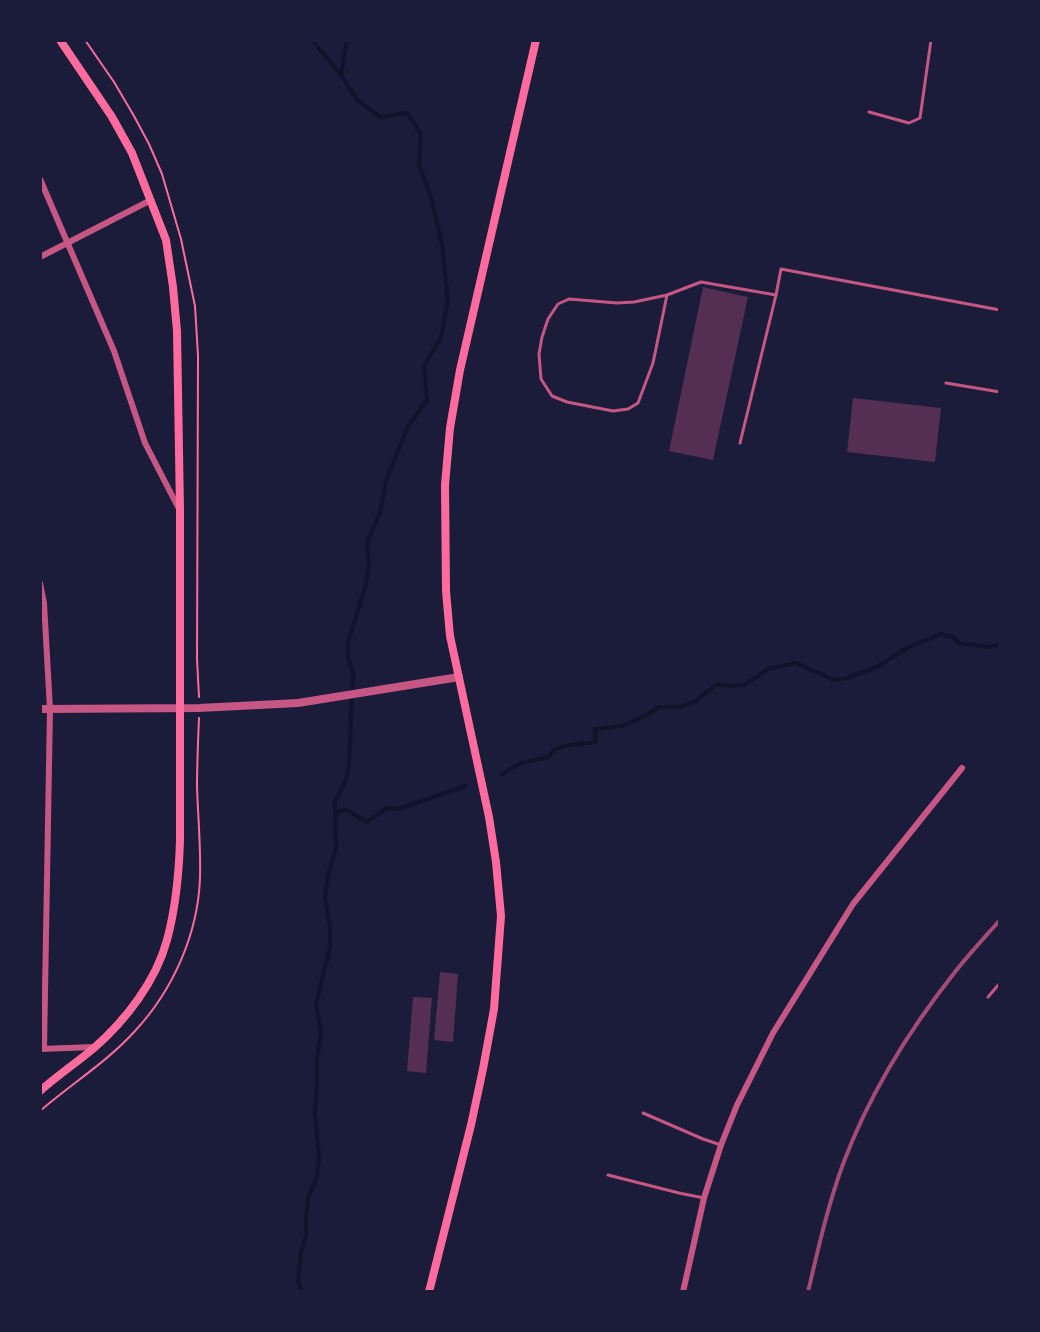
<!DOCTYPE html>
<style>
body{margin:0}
#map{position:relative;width:1040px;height:1332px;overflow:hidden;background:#1b1b3a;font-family:Lato,sans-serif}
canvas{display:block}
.frame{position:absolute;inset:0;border:42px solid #1b1b3a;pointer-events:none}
</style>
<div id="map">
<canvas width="1040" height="1332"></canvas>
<div class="frame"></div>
</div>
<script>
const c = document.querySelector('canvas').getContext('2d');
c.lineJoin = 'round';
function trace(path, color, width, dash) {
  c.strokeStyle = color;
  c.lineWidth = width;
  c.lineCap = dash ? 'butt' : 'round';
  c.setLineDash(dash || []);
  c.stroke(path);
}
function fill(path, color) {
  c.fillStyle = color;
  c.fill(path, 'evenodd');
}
const stream = new Path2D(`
 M341,75l6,-35
 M502,774l19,-11 27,-6 7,-8 14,-4 27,-3 -1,-13 27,-3 25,-11 12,-8h22l15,-6 21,-17 14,2 15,-2 22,-15 28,-6 38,17 13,-2 30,-11 30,-19 34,-14 12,3 6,6 30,4 11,-2
 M336,815l4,-4 6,-1 21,12 20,-14 12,1 66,-23
 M302,1292l-4,-12 3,-28 5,-16v-19l2,-18 9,-23 2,-17 -4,-46 2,-26v-29l4,-26 -5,-28 14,-57v-21l-5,-28 3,-23 8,-27 -1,-46 11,-22 3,-14 4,-93 -5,-15v-16l16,-51 5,-23 -2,-26 13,-29 6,-33 22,-54 19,-26 -3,-34 17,-28 7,-38 -6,-56 -11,-47 -12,-32 2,-31 -14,-21 -26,4 -23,-16 -17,-26 -29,-35`);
const building = new Path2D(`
 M703,287l45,10 -35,163 -44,-9z
 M853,398l88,10 -6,54 -88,-10z
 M440,972l18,2 -5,68 -19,-2z
 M413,997l19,1 -6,75 -19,-2z`);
const path = new Path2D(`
 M85,40l29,42 20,34 15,28 13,30 19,65 14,67 3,50 -1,303 2,38
 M40,1111c31,-27 67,-49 95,-80 38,-41 63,-97 65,-153 1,-30 -2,-61 -3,-91 0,-23 1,-46 2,-69`);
const service = new Path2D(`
 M869,112l40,11 11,-5 11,-78
 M667,295l-33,7 -17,1 -48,-4 -11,5 -10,15 -6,18 -3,17 2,25 11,17 15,6 46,9 15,-2 10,-6 15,-40 14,-68 34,-13 75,13 5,-26 219,41
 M946,383l54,9
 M740,443l36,-148
 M988,997l12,-14
 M643,1113l60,26 18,6
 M608,1175l71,18 25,5`);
const minor = new Path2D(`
 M40,179l74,172 31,92 33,64
 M40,257l111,-57
 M40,583l4,20 6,106 -6,340
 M41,1049l53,-2
 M683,1292l21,-94 17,-53 16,-40 36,-72 80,-129 109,-136`);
const tertiary = new Path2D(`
 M40,709l159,-1 99,-5 161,-26`);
const secondary = new Path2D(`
 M40,1091c17,-15 36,-28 54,-43 32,-28 62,-67 73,-108 9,-33 12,-67 13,-100v-330l-3,-179 -4,-44 -7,-47 -34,-87 -20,-36 -52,-77
 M429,1292l42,-167 12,-56 11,-60 7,-93 -5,-54 -7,-45 -39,-181 -4,-45 -1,-106 5,-57 10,-58 76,-330`);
const rail = new Path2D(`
 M808,1292c10,-43 20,-87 35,-128 26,-69 66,-134 112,-192 14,-18 30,-35 45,-52`);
trace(stream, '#12122b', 4);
fill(building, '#542f53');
trace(path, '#ff6b9d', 2);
trace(service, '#c65784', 3);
trace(minor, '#c65784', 6);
trace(tertiary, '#c65784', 8);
trace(secondary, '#ff6b9d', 8);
trace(rail, '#a44b75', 4);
</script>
